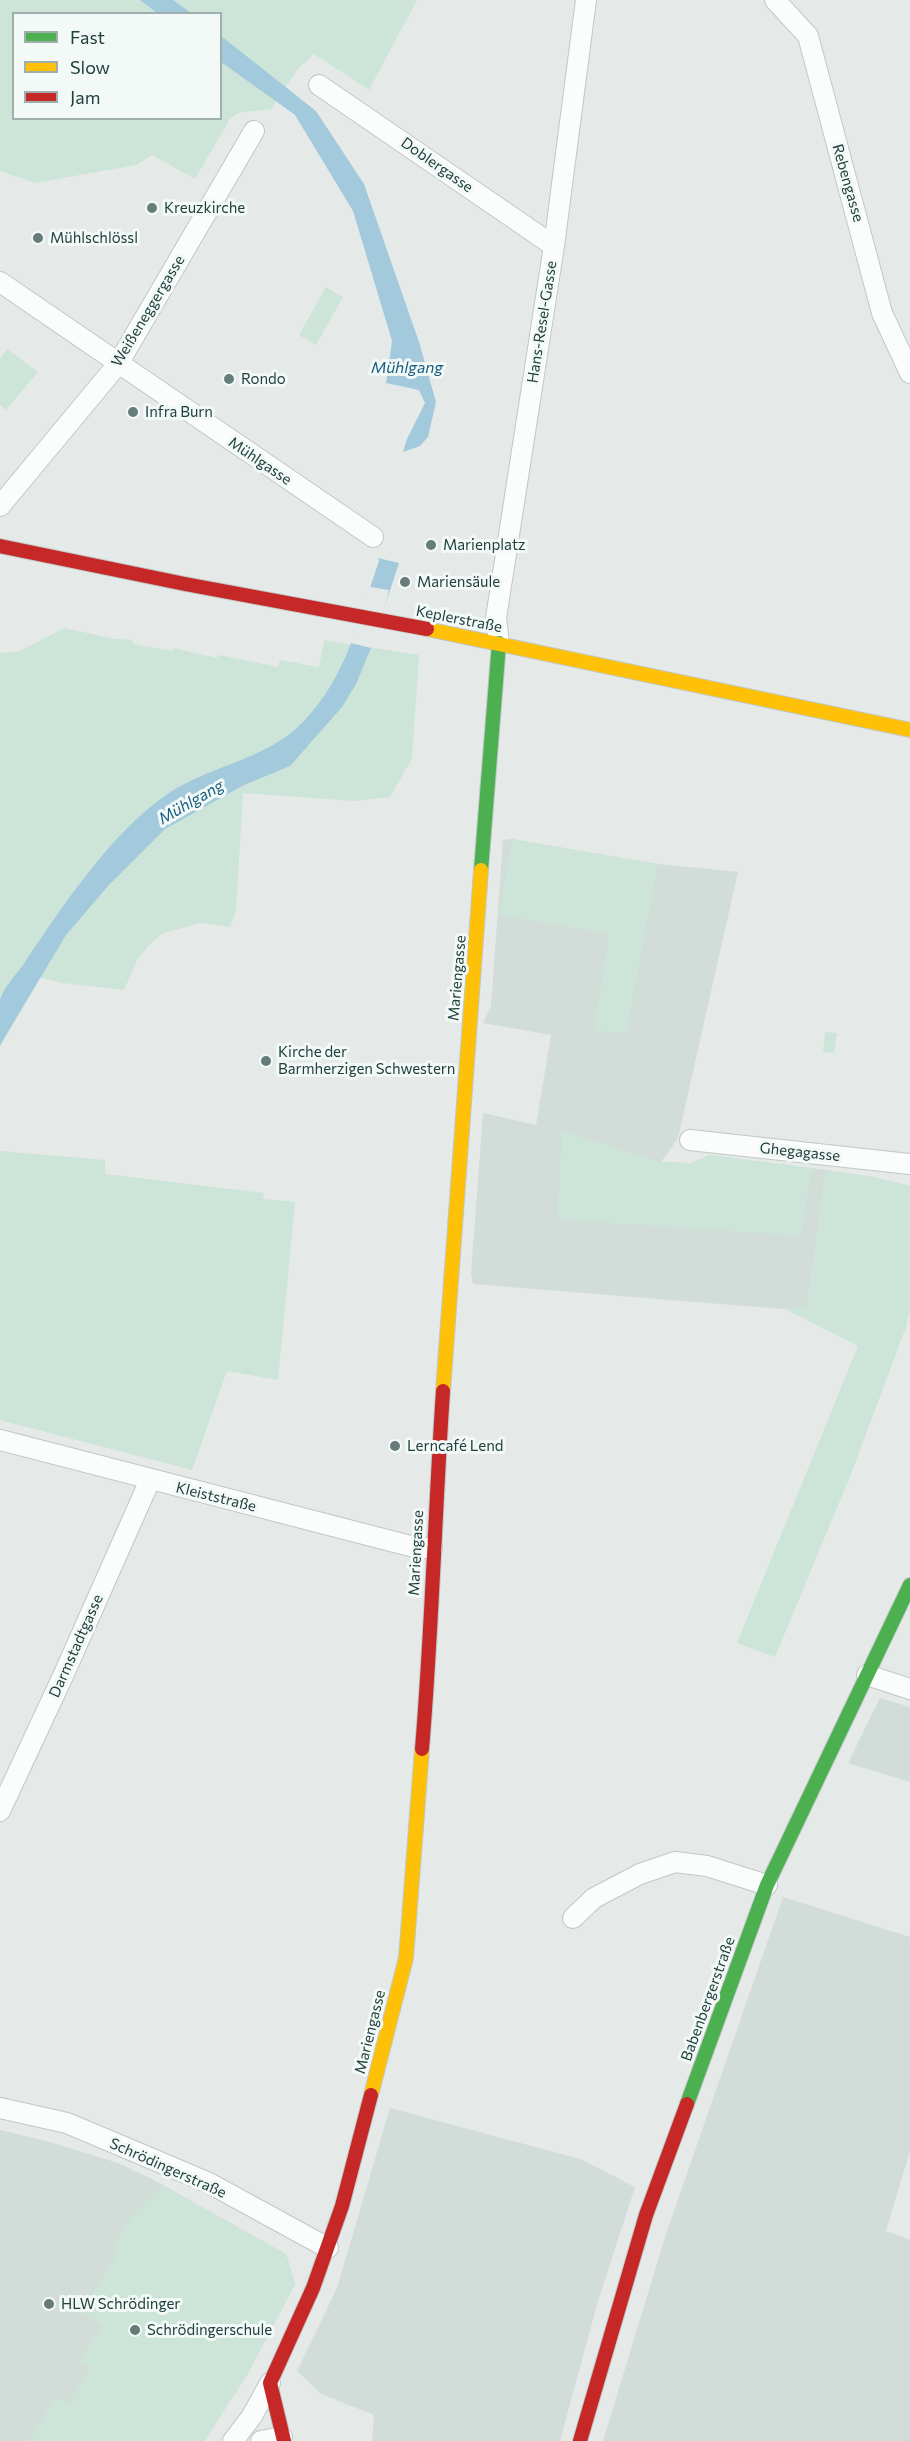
<!DOCTYPE html>
<meta charset="utf-8">
<style>
body{margin:0}
#map{position:relative;width:910px;height:2441px;overflow:hidden;background:#e5eae9;font-family:Commissioner,sans-serif}
canvas{display:block}
.legend{position:absolute;left:12px;top:12px;width:210px;height:108px;box-sizing:border-box;background:#f3f9f7;border:2px solid #9fafad;margin:0;padding:8px 10px;list-style:none;font-size:18px;color:#20403d}
.legend li{display:flex;align-items:center;gap:12px;height:30px}
.legend b{width:30px;border:2px solid #9fafad}
</style>
<div id="map">
<canvas width="910" height="2441"></canvas>
<ul class="legend">
<li><b style="height:8px;background:#4caf50"></b>Fast</li>
<li><b style="height:8px;background:#ffc107"></b>Slow</li>
<li><b style="height:8px;background:#c62828"></b>Jam</li>
</ul>
</div>
<script>
const c = document.querySelector('canvas').getContext('2d');
c.lineJoin = 'round';
function fill(path, color) {
  c.fillStyle = color;
  c.fill(path, 'evenodd');
}
function trace(path, color, width, dash) {
  c.strokeStyle = color;
  c.lineWidth = width;
  c.lineCap = dash ? 'butt' : 'round';
  c.setLineDash(dash || []);
  c.stroke(path);
}
function drawText(font, color, halo, rows, align = 'center') {
  c.font = font + ' Commissioner,sans-serif';
  c.lineWidth = 6;
  c.setLineDash([]);
  c.textBaseline = 'middle';
  c.strokeStyle = halo;
  c.fillStyle = color;
  for (const [text, x, y, turn = 0] of rows) {
    c.save();
    c.translate(x, y);
    c.rotate((+turn || 0) * Math.PI / 180);
    c.textAlign = isNaN(turn) ? turn : align;
    if (halo) c.strokeText(text, 0, 0);
    c.fillText(text, 0, 0);
    c.restore();
  }
}
const built = new Path2D(`
 M512,839l146,25 80,8 -60,266 -17,24 30,1 19,-8 116,15 -19,141 -334,-27 -2,-10 12,-161 53,12 15,-90 -68,-12 8,-17 12,-166z
 M880,1698l30,9v75l-62,-19z
 M783,1897l127,40v214l-24,80 24,9v201h-307l63,-207z
 M390,2108l190,51 55,28 -37,114 -38,140h-188l2,-26 -53,-21 -24,-23 40,-83z
 M0,2130l50,12 68,21 34,16 134,75 9,30 -49,93 -42,64h-204z`);
const green = new Path2D(`
 M0,0h417l-48,90 -55,-36 -17,16 -26,39 -33,4 -8,6 -35,60 -43,-24 -16,10 -101,18 -35,-12zM14,14h206v104h-206z
 M326,287l17,10 -27,48 -17,-10z
 M7,349l31,23 -32,38 -6,-5v-46z
 M64,628l51,11 18,1 -1,4 40,7 2,-3 43,10 1,-3 60,12 2,-7 39,7 5,-27 95,15 -7,104 -22,38 -36,4 -111,-8 -7,118 -6,16 -29,-4 -38,10 -15,13 -12,16 -12,28 -61,-7 -23,-5 -40,69v-394l20,-2z
 M512,839l146,25 -32,170 -32,-4 15,-96 -110,-19z
 M825,1032l12,1 -3,20 -11,-1z
 M562,1131l98,31 31,1 19,-8 102,13 -11,68 -244,-17z
 M0,1151l105,9v14l159,19 -1,6 32,3 -17,178 -51,-9 -35,99 -192,-50z
 M826,1170l48,7 36,9v124l-4,17 -55,147 -76,183 -38,-14 121,-297 -71,-36 21,-5z
 M162,2186l124,68 9,30 -49,93 -42,64h-175l26,-44 12,7 23,-36 -11,-7 23,-35 -21,-14 37,-60 -6,-5 23,-35z`);
const water = new Path2D(`
 M140,0h33l18,13h-34z
 M221,36l95,75 48,73 55,158 17,60 -8,35 -8,9 -17,6 4,-13 18,-36 -6,-13 -33,-7 6,-42 -39,-130 -58,-96 -74,-53z
 M378,558l21,5 -28,85 -15,36 -14,23 -52,59 -46,19 -79,44 -57,57 -42,49 -66,110c0,-12 0,-35 0,-45 3,-12 16,-25 23,-35 38,-57 89,-134 146,-172 44,-29 99,-33 136,-73 43,-46 54,-102 74,-159z`);
const pier = new Path2D(`
 M370,587l19,3 -13,51 -5,7 -20,-5z`);
const street = new Path2D(`
 M775,0l33,36 74,277 28,60
 M319,85l235,161
 M0,282l373,255
 M0,506l118,-142 136,-233
 M499,643l-3,-25 58,-372 32,-246
 M690,1140l220,24
 M0,1440l418,108h14
 M867,1675l43,14
 M0,1811l63,-135 87,-196
 M573,1918l21,-20 46,-24 35,-12 32,4 60,19
 M0,2108l67,15 142,60 119,65
 M233,2441l19,-25 18,-33
 M261,2441l21,-4`);
const fast = new Path2D(`
 M481,870l18,-227
 M687,2104l80,-219 143,-300`);
const slow = new Path2D(`
 M427,629l483,101
 M443,1391l38,-521
 M371,2095l35,-137 16,-209`);
const jam = new Path2D(`
 M0,546l185,38 242,45
 M422,1749c10,-119 13,-239 21,-358
 M284,2441l-14,-58 43,-95 29,-82 29,-111
 M580,2441l66,-226 41,-111`);
const markers = [
 [152,208,6,"#657c79"],
 [38,238,6,"#657c79"],
 [229,379,6,"#657c79"],
 [133,412,6,"#657c79"],
 [431,545,6,"#657c79"],
 [405,582,6,"#657c79"],
 [266,1061,6,"#657c79"],
 [395,1446,6,"#657c79"],
 [49,2304,6,"#657c79"],
 [135,2330,6,"#657c79"]
];
const streetNames = [
 ["Doblergasse",437,165,35],
 ["Rebengasse",848,183,74],
 ["Weißeneggergasse",148,311,-59],
 ["Hans-Resel-Gasse",542,322,-81],
 ["Mühlgasse",260,461,34],
 ["Keplerstraße",459,619,11],
 ["Mariengasse",457,978,-85],
 ["Ghegagasse",800,1152,6],
 ["Kleiststraße",216,1497,14],
 ["Mariengasse",416,1553,-87],
 ["Darmstadtgasse",76,1646,-66],
 ["Babenbergerstraße",708,1999,-70],
 ["Mariengasse",370,2032,-76],
 ["Schrödingerstraße",168,2168,24]
];
const poiNames = [
 ["Kreuzkirche",164,208],
 ["Mühlschlössl",50,238],
 ["Rondo",241,379],
 ["Infra Burn",145,412],
 ["Marienplatz",443,545],
 ["Mariensäule",417,582],
 ["Kirche der",278,1052],
 ["Barmherzigen Schwestern",278,1069],
 ["Lerncafé Lend",407,1446],
 ["HLW Schrödinger",61,2304],
 ["Schrödingerschule",147,2330]
];
const waterNames = [
 ["Mühlgang",407,368],
 ["Mühlgang",191,802,-30]
];
fill(built, '#d2dcd9');
fill(green, '#cde4d8');
fill(water, '#a2cadc');
fill(pier, '#e5eae9');
trace(street, '#c2c7c6', 22);
trace(fast, '#c0c8c6', 16);
trace(slow, '#c0c8c6', 16);
trace(jam, '#c0c8c6', 16);
trace(street, '#fbfcfc', 20);
trace(fast, '#4caf50', 14);
trace(slow, '#ffc107', 14);
trace(jam, '#c62828', 14);
for (const [x, y, r, color] of markers) {
  const dot = new Path2D();
  dot.arc(x, y, r, 0, 2 * Math.PI);
  c.fillStyle = color;
  c.fill(dot);
  trace(dot, '#f3f9f7', 2);
}
drawText('15px', '#20403d', '#f3f9f7', streetNames);
drawText('15px', '#20403d', '#f3f9f7', poiNames, 'left');
drawText('italic 16px', '#165c80', '#f3f9f7', waterNames);
</script>
